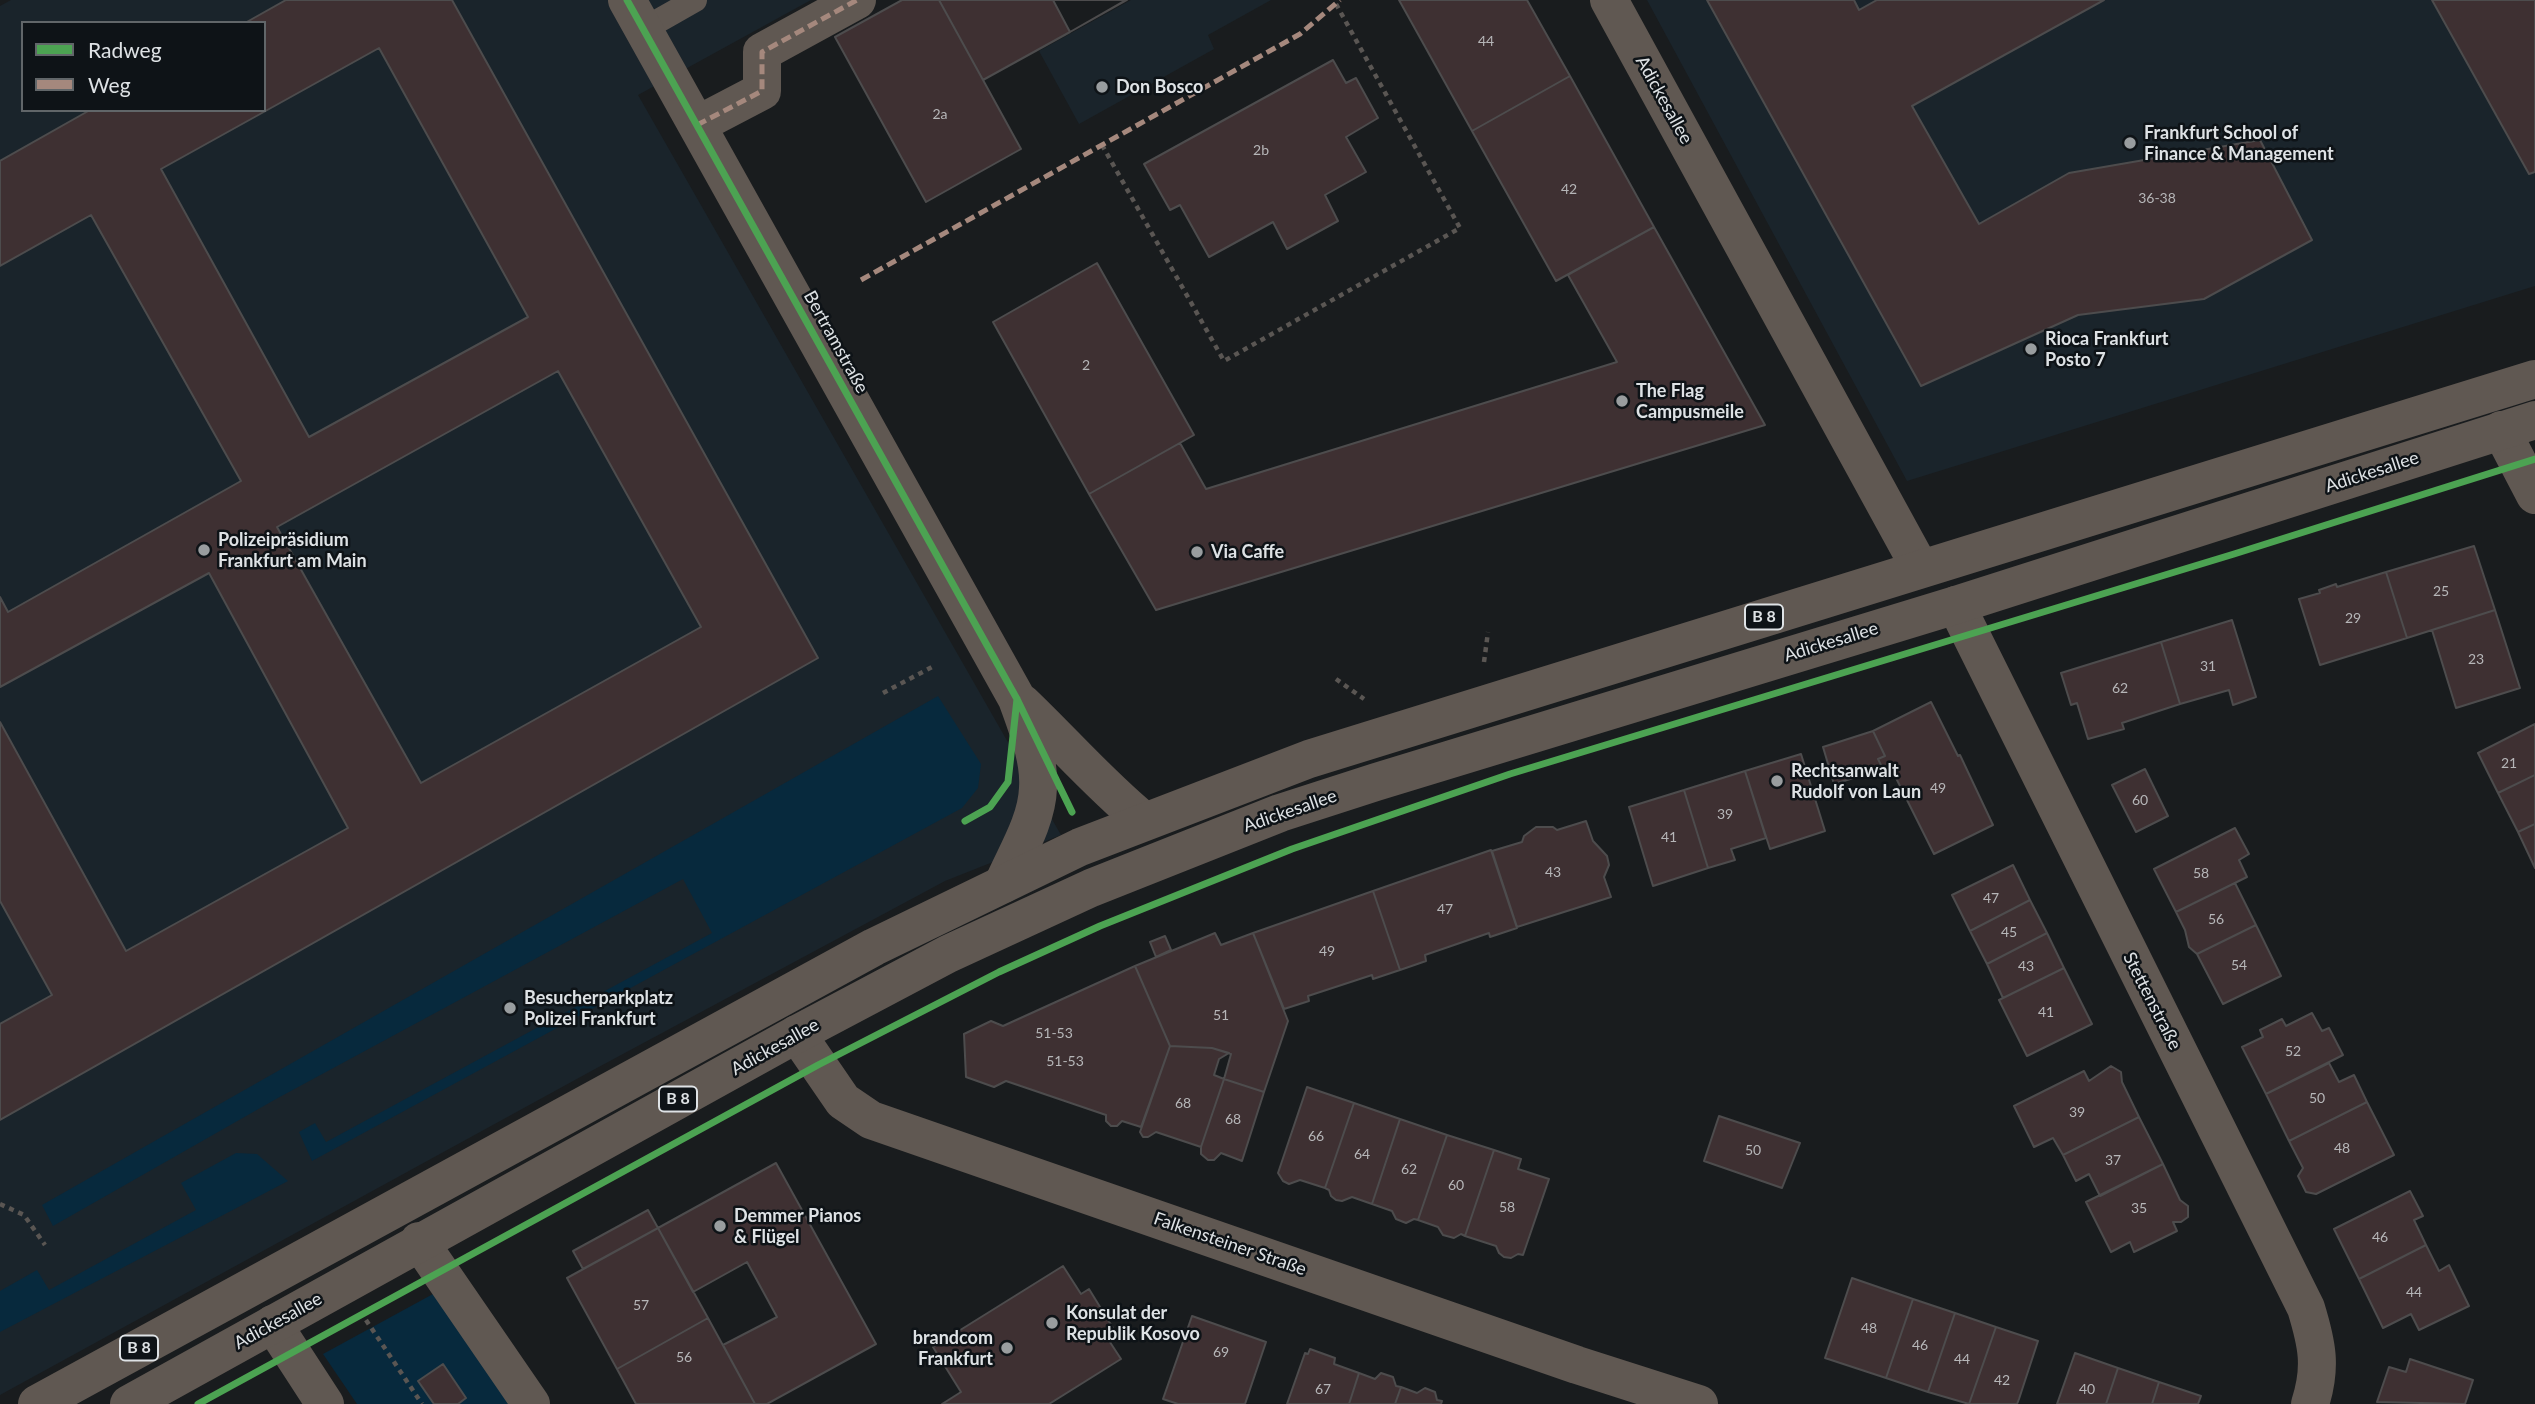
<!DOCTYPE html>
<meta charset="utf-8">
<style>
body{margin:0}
#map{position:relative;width:2535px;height:1404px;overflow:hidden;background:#191c1e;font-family:Lato,sans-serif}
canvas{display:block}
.legend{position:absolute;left:21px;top:21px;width:245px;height:91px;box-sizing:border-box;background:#0e1317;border:2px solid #616669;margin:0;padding:9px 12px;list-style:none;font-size:21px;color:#dee2e5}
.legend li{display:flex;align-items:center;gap:14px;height:35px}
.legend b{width:35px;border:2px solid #616669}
</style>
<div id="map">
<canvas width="2535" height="1404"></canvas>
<ul class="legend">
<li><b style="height:9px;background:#4ca352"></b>Radweg</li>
<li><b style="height:9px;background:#a5887d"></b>Weg</li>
</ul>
</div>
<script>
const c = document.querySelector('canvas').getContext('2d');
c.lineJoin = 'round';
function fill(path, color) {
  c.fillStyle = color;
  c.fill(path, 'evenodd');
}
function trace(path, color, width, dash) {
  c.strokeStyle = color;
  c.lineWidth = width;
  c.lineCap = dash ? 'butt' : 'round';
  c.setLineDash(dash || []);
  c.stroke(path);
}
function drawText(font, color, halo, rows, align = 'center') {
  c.font = font + ' Lato,sans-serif';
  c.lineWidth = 5;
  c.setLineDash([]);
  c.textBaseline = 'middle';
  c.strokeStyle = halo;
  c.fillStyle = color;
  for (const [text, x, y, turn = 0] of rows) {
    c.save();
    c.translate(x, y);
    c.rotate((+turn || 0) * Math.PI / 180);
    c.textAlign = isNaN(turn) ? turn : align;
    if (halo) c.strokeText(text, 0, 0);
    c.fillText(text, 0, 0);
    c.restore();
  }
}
const built = new Path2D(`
 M11,0h800l-173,95 423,740 -116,46 -350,188 -595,326v-1389zM23,23h241v87h-241z
 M1131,0h140l-63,35 6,14 -135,75 -40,-73z
 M1647,0h888v286l-628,195z`);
const green = new Path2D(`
 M938,696l43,68 -3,24 -16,20 -650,353 -13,-29 16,-9 11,19 386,-209 -29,-54 -407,220 -223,127 -11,-21z
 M236,1153l21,1 31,27 -288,151v-41l37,-21 12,20 147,-80 -15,-27z
 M433,1294l81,110h-157l-34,-50z`);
const building = new Path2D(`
 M286,0h166l366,658 -818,462v-96l52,-29 -52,-94v-179l126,229 222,-123 -139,-255 -209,114v-90l8,15 233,-131 -150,-266 -91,51v-105l90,-51h174v-87h-19zM379,48l149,269 -219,120 -148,-268zM558,371l143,256 -280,156 -144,-256z
 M902,0h37l82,149 -95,53 -91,-165z
 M939,0h114l17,32 -87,48z
 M1053,0h74l-57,32z
 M1053,0h73l-56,32z
 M1399,0h128l43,76 -98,55z
 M1707,0h147l5,10 18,-10h227l-192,106 67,118 90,-51 191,-33 52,100 -108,59 -126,16 -157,71z
 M2432,0h103v172l-6,2z
 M1333,60l13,23 10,-5 22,40 -32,19 20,35 -41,23 13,26 -51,28 -14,-27 -64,35 -29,-52 -10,5 -26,-46z
 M1570,76l84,151 -98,54 -84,-150z
 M1654,227l111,198 -609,185 -67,-116 91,-51 26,46 411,-127 -49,-87z
 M1097,263l97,172 -105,59 -96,-172z
 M2474,546l21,64 -88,28 -21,-66z
 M2386,572l21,66 -87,27 -21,-66 21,-6 -1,-3 17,-6 1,3z
 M2495,610l25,78 -64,20 -24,-78z
 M2232,620l24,77 -23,8 -4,-15 -49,14 -19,-62z
 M2161,642l19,62 -58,19 2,6 -36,10 -11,-36 -6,2 -10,-32z
 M1931,702l27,54 2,-1 33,70 -59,29 -40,-80 -7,3 -9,-18 7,-3 -12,-25z
 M2535,724v51l-37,18 -20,-40z
 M1873,731l12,25 -7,3 5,10 -49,15 -11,-37z
 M1801,754l24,77 -55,18 -25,-78z
 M2145,769l23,47 -32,16 -24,-47z
 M1745,771l21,67 -35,11 4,11 -27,8 -24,-78z
 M2535,775v49l-17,8 -20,-39z
 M1684,790l24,78 -55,18 -24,-79z
 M1586,821l7,20 14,15 2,9 -5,12 7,20 -94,30 -25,-76 30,-9 2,-6 12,-9h17l4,3z
 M2535,824v44l-17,-36z
 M2235,828l14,26 -10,6 8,17 -71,35 -22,-43z
 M1491,850l26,78 -27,9 -1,-4 -64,22 1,6 -26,9 -27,-79z
 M2013,865l17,35 -60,31 -18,-36z
 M2235,883l21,42 -59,29 -8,-7 -4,-17 -9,-18z
 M1373,891l27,79 -27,9 -1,-4 -64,21 1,5 -25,8 -31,-76z
 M2030,900l17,33 -60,31 -17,-33z
 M2256,925l25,51 -58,28 -26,-50z
 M1215,933l6,12 32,-12 35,88 -24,71 -40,-13 7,-25 -19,-6 -42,-2 -35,-80z
 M2047,933l17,35 -61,30 -16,-34z
 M1165,936l6,14 -15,7 -6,-15z
 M1135,966l35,80 -29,81 -19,-6 -5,5h-6l-5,-5v-6l-100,-34 -12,6 -28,-10 -2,-43 27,-13 12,5z
 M2064,968l28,56 -65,32 -28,-56z
 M2312,1013l10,18 7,-3 14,27 -77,39 -24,-47 21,-10 -3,-7 22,-11 4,7z
 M1170,1046l42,2 17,5 -10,6 -5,16 10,4 -23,68 -45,-15 -8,5h-5l-3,-5z
 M2329,1063l10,19 15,-7 13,27 -78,39 -23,-47z
 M2111,1066l10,6 1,10 17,35 -76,38 -10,-17 -19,9 -20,-41 70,-35 5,10z
 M1224,1079l40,13 -22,69 -21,-8 -7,7h-6l-7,-6v-7z
 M1307,1087l47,16 -29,85 -25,-8 -11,4 -6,-3 -5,-8z
 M2367,1102l27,53 -78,39 -10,-2 -8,-16 5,-8 -14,-27z
 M1354,1103l46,16 -28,85 -20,-7 -10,4 -6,-1 -5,-4 -2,-6 -4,-2z
 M1719,1116l81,27 -18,45 -78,-27z
 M2139,1117l24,47 -63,32 -11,-22 -13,7 -13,-26z
 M1400,1119l47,16 -29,85 -4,-1 -8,4 -10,-4 -4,-8 -20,-7z
 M1447,1135l47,15 -29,86 -4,-2 -7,4 -11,-3 -5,-8 -20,-7z
 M1494,1150l27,9 -3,10 31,10 -26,76 -5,-1 -7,4 -7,-1 -5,-4 -3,-7 -31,-10z
 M776,1163l100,181 -109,60h-12l-32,-59 54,-28 -30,-55 -54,30 -35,-64z
 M2163,1164l17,36 8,6v11l-7,5h-8l4,9 -43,21 -4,-10 -19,10 -25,-50z
 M2410,1191l13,25 -9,4 12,25 -67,34 -25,-50z
 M648,1210l10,18 -75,41 -10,-18z
 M658,1228l50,90 -91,51 -50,-91z
 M2426,1245l13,26 10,-6 20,41 -50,24 -8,-16 -28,14 -24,-49z
 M1063,1266l18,28 8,-5 24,39 -9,5 17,26 -72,45h-107l19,-12 -28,-45z
 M1852,1278l61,21 -27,79 -61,-20z
 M1913,1299l42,14 -27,79 -42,-14z
 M1955,1313l41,14 -27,77 -41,-12z
 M1192,1316l74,26 -21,62h-67l-15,-5z
 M708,1318l47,86h-119l-19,-35z
 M1996,1327l42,14 -19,58 -2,5h-48z
 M1310,1349l25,9 -1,6 25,9 -10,31h-62l18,-51 3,1z
 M2075,1353l43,15 -12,36h-49z
 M2410,1359l63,21 -8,24 -88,-2 12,-35 17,5z
 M443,1364l23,34 -8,6h-24l-16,-23z
 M2118,1368l41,14 -7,22h-46z
 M1359,1373l16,6 6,-6 12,4 3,9 5,1 -6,17h-46z
 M2159,1382l42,14 -3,8h-46z
 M1401,1387l16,6 8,-5 10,4 2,8 5,1 -1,3h-46z`);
const path = new Path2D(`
 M1102,145l122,216 236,-133 -124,-224
 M1484,662l4,-30
 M1336,679l28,20
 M883,693l49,-26
 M0,1204l24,11 21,30
 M366,1320l56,84`);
const lane = new Path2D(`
 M644,29l51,-29`);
const street = new Path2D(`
 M627,0l390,699c10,28 23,60 21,89 -1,33 -22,66 -35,96
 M1609,0l311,568
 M697,125l65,-34v-39l95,-52
 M2501,430l34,65
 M1956,605l350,703c11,36 16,59 4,96
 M1022,703c41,39 78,82 122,118
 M797,1034l46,67 28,19 706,245 122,39
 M419,1241l112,163
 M273,1324l52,80`);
const primary = new Path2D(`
 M37,1404l837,-457 206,-100 229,-88 1226,-380
 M129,1404l668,-370 151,-80 143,-66 189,-75 96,-31 580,-177 579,-185`);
const quiet = new Path2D(`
 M697,125l65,-34v-39l95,-52
 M861,280l439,-246 40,-34`);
const cycleway = new Path2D(`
 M627,0l390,699 55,113
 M965,821l25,-14 18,-25 9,-83
 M198,1404l620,-339 181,-93 101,-46 192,-77 218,-75 724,-220 301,-95`);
const markers = [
 [1102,87,7,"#999d9f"],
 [2130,143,7,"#999d9f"],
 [2031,349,7,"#999d9f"],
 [1622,401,7,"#999d9f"],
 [204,550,7,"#999d9f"],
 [1197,552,7,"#999d9f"],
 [1777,781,7,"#999d9f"],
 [510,1008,7,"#999d9f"],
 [720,1226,7,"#999d9f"],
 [1052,1323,7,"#999d9f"],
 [1007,1348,7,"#999d9f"]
];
const numberNames = [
 ["44",1486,41],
 ["2a",940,114],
 ["2b",1261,150],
 ["42",1569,189],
 ["36-38",2157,198],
 ["2",1086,365],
 ["25",2441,591],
 ["29",2353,618],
 ["23",2476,659],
 ["31",2208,666],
 ["62",2120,688],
 ["21",2509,763],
 ["49",1938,788],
 ["60",2140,800],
 ["39",1725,814],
 ["41",1669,837],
 ["43",1553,872],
 ["58",2201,873],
 ["47",1991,898],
 ["47",1445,909],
 ["56",2216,919],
 ["45",2009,932],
 ["49",1327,951],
 ["54",2239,965],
 ["43",2026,966],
 ["41",2046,1012],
 ["51",1221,1015],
 ["51-53",1054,1033],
 ["52",2293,1051],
 ["51-53",1065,1061],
 ["50",2317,1098],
 ["68",1183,1103],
 ["39",2077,1112],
 ["68",1233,1119],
 ["66",1316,1136],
 ["48",2342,1148],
 ["50",1753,1150],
 ["64",1362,1154],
 ["37",2113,1160],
 ["62",1409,1169],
 ["60",1456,1185],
 ["58",1507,1207],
 ["35",2139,1208],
 ["46",2380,1237],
 ["44",2414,1292],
 ["57",641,1305],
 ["48",1869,1328],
 ["46",1920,1345],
 ["69",1221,1352],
 ["56",684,1357],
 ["44",1962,1359],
 ["42",2002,1380],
 ["67",1323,1389],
 ["40",2087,1389]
];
const shields = [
 [1764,617,38],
 [678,1099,38],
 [139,1348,38]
];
const shieldNames = [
 ["B 8",1764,617],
 ["B 8",678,1099],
 ["B 8",139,1348]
];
const poiNames = [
 ["Don Bosco",1116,87],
 ["Frankfurt School of",2144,133],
 ["Finance & Management",2144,154],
 ["Rioca Frankfurt",2045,339],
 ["Posto 7",2045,360],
 ["The Flag",1636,391],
 ["Campusmeile",1636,412],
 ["Polizeipräsidium",218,540],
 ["Frankfurt am Main",218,561],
 ["Via Caffe",1211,552],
 ["Rechtsanwalt",1791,771],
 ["Rudolf von Laun",1791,792],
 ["Besucherparkplatz",524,998],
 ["Polizei Frankfurt",524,1019],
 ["Demmer Pianos",734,1216],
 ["& Flügel",734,1237],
 ["Konsulat der",1066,1313],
 ["Republik Kosovo",1066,1334],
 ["brandcom",993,1338,"right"],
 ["Frankfurt",993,1359,"right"]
];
const streetNames = [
 ["Adickesallee",1664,100,61],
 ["Bertramstraße",836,342,61],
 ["Adickesallee",2372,472,-18],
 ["Adickesallee",1831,642,-17],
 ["Adickesallee",1290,811,-19],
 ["Stettenstraße",2152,1001,63],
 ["Adickesallee",775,1047,-29],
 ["Falkensteiner Straße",1230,1244,19],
 ["Adickesallee",278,1321,-29]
];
fill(built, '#1a242b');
fill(green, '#07293d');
fill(building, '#3e3032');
trace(building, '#4d4c4d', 2);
trace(path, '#5a5653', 4.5, [5, 5]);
trace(lane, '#605852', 24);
trace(street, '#605852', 38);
trace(primary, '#605852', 38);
trace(quiet, '#a5887d', 5, [10, 5]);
trace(cycleway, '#4ca352', 7);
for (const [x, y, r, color] of markers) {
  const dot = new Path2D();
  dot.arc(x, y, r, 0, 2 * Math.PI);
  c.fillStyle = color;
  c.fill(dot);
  trace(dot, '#0e1317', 2.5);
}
drawText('14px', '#b6b6b8', null, numberNames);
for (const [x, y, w] of shields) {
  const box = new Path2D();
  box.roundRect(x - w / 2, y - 12.5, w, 25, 5);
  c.fillStyle = '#0e1317';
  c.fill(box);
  trace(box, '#dee2e5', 2);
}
drawText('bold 16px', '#dee2e5', null, shieldNames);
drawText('bold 18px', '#dee2e5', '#0e1317', poiNames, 'left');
drawText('18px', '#dee2e5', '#0e1317', streetNames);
</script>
